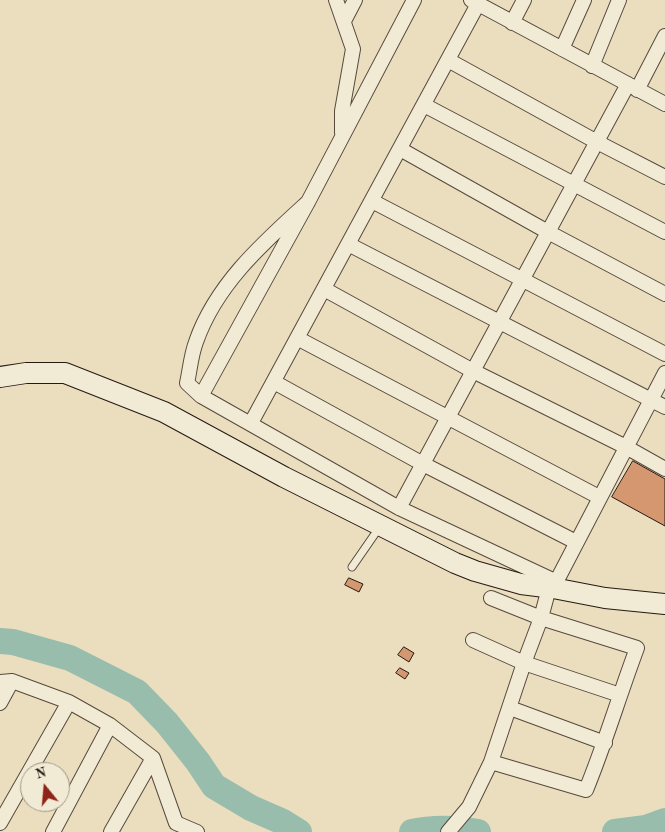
<!DOCTYPE html>
<style>
body{margin:0}
#map{position:relative;width:665px;height:832px;overflow:hidden;background:#eadebe;font-family:"Old Standard TT",serif}
canvas{display:block}
.north{position:absolute;left:20px;top:762px;width:50px;height:50px;box-sizing:border-box;background:#f1ead5;border:1px solid #a09687;border-radius:50%;rotate:343deg;font-size:14px;font-weight:700;line-height:20px;text-align:center;color:#261912}
.north::after{content:'';display:block;margin:auto;width:18px;height:22px;background:#8f2418;clip-path:polygon(50% 0,100% 100%,50% 72%,0 100%)}
</style>
<div id="map">
<canvas width="665" height="832"></canvas>
<div class="north">N</div>
</div>
<script>
const c = document.querySelector('canvas').getContext('2d');
c.lineJoin = 'round';
function trace(path, color, width, dash) {
  c.strokeStyle = color;
  c.lineWidth = width;
  c.lineCap = dash ? 'butt' : 'round';
  c.setLineDash(dash || []);
  c.stroke(path);
}
function fill(path, color) {
  c.fillStyle = color;
  c.fill(path, 'evenodd');
}
const river = new Path2D(`
 M0,641l13,1 57,16 67,34 30,31 31,39 16,24 37,22 32,14 16,10
 M412,832c22,-5 44,-4 66,0
 M615,832l31,-4 19,-7`);
const building = new Path2D(`
 M633,461l32,18v47l-53,-29z
 M349,578l14,6 -4,8 -14,-7z
 M404,647l10,6 -5,9 -11,-7z
 M400,668l9,5 -4,6 -9,-6z`);
const lane = new Path2D(`
 M352,567l27,-39`);
const street = new Path2D(`
 M336,0l17,49 -11,62v22
 M471,0l194,104
 M344,21l11,-21
 M512,23l12,-23
 M562,49l22,-49
 M448,60l149,82 68,35
 M592,66l27,-66
 M637,90l28,-54
 M424,105l241,127
 M400,149l148,83 117,62
 M372,201l293,153
 M308,202c-44,40 -92,82 -112,140 -5,13 -6,28 -9,41l14,13 198,112 158,74
 M348,244l317,163
 M324,289l149,82 153,76 39,22
 M297,338l302,159
 M274,382l149,82 153,78
 M201,396l107,-194 106,-202
 M251,423l227,-419
 M399,508l229,-424
 M553,588l112,-215
 M473,640l51,23 96,32
 M0,682l12,-1 57,21 41,23 43,33 23,65 21,9
 M0,703l12,-22
 M510,708l95,35
 M491,762l95,28c19,-46 33,-94 51,-142l-96,-30 -50,-20
 M0,823l69,-121
 M53,832l57,-107
 M111,832l42,-74
 M448,832l21,-25 22,-45 33,-99 17,-45 8,-30`);
const secondary = new Path2D(`
 M0,377l26,-4h39l99,39 120,65 171,86 20,8 46,13 32,4 52,10 60,6`);
trace(river, '#98bdad', 26);
fill(building, '#d49770');
trace(building, '#261912', 1);
trace(lane, '#574a3d', 9);
trace(street, '#574a3d', 16);
trace(secondary, '#261912', 22);
trace(lane, '#f1ead5', 7);
trace(street, '#f1ead5', 14);
trace(secondary, '#f1ead5', 20);
</script>
